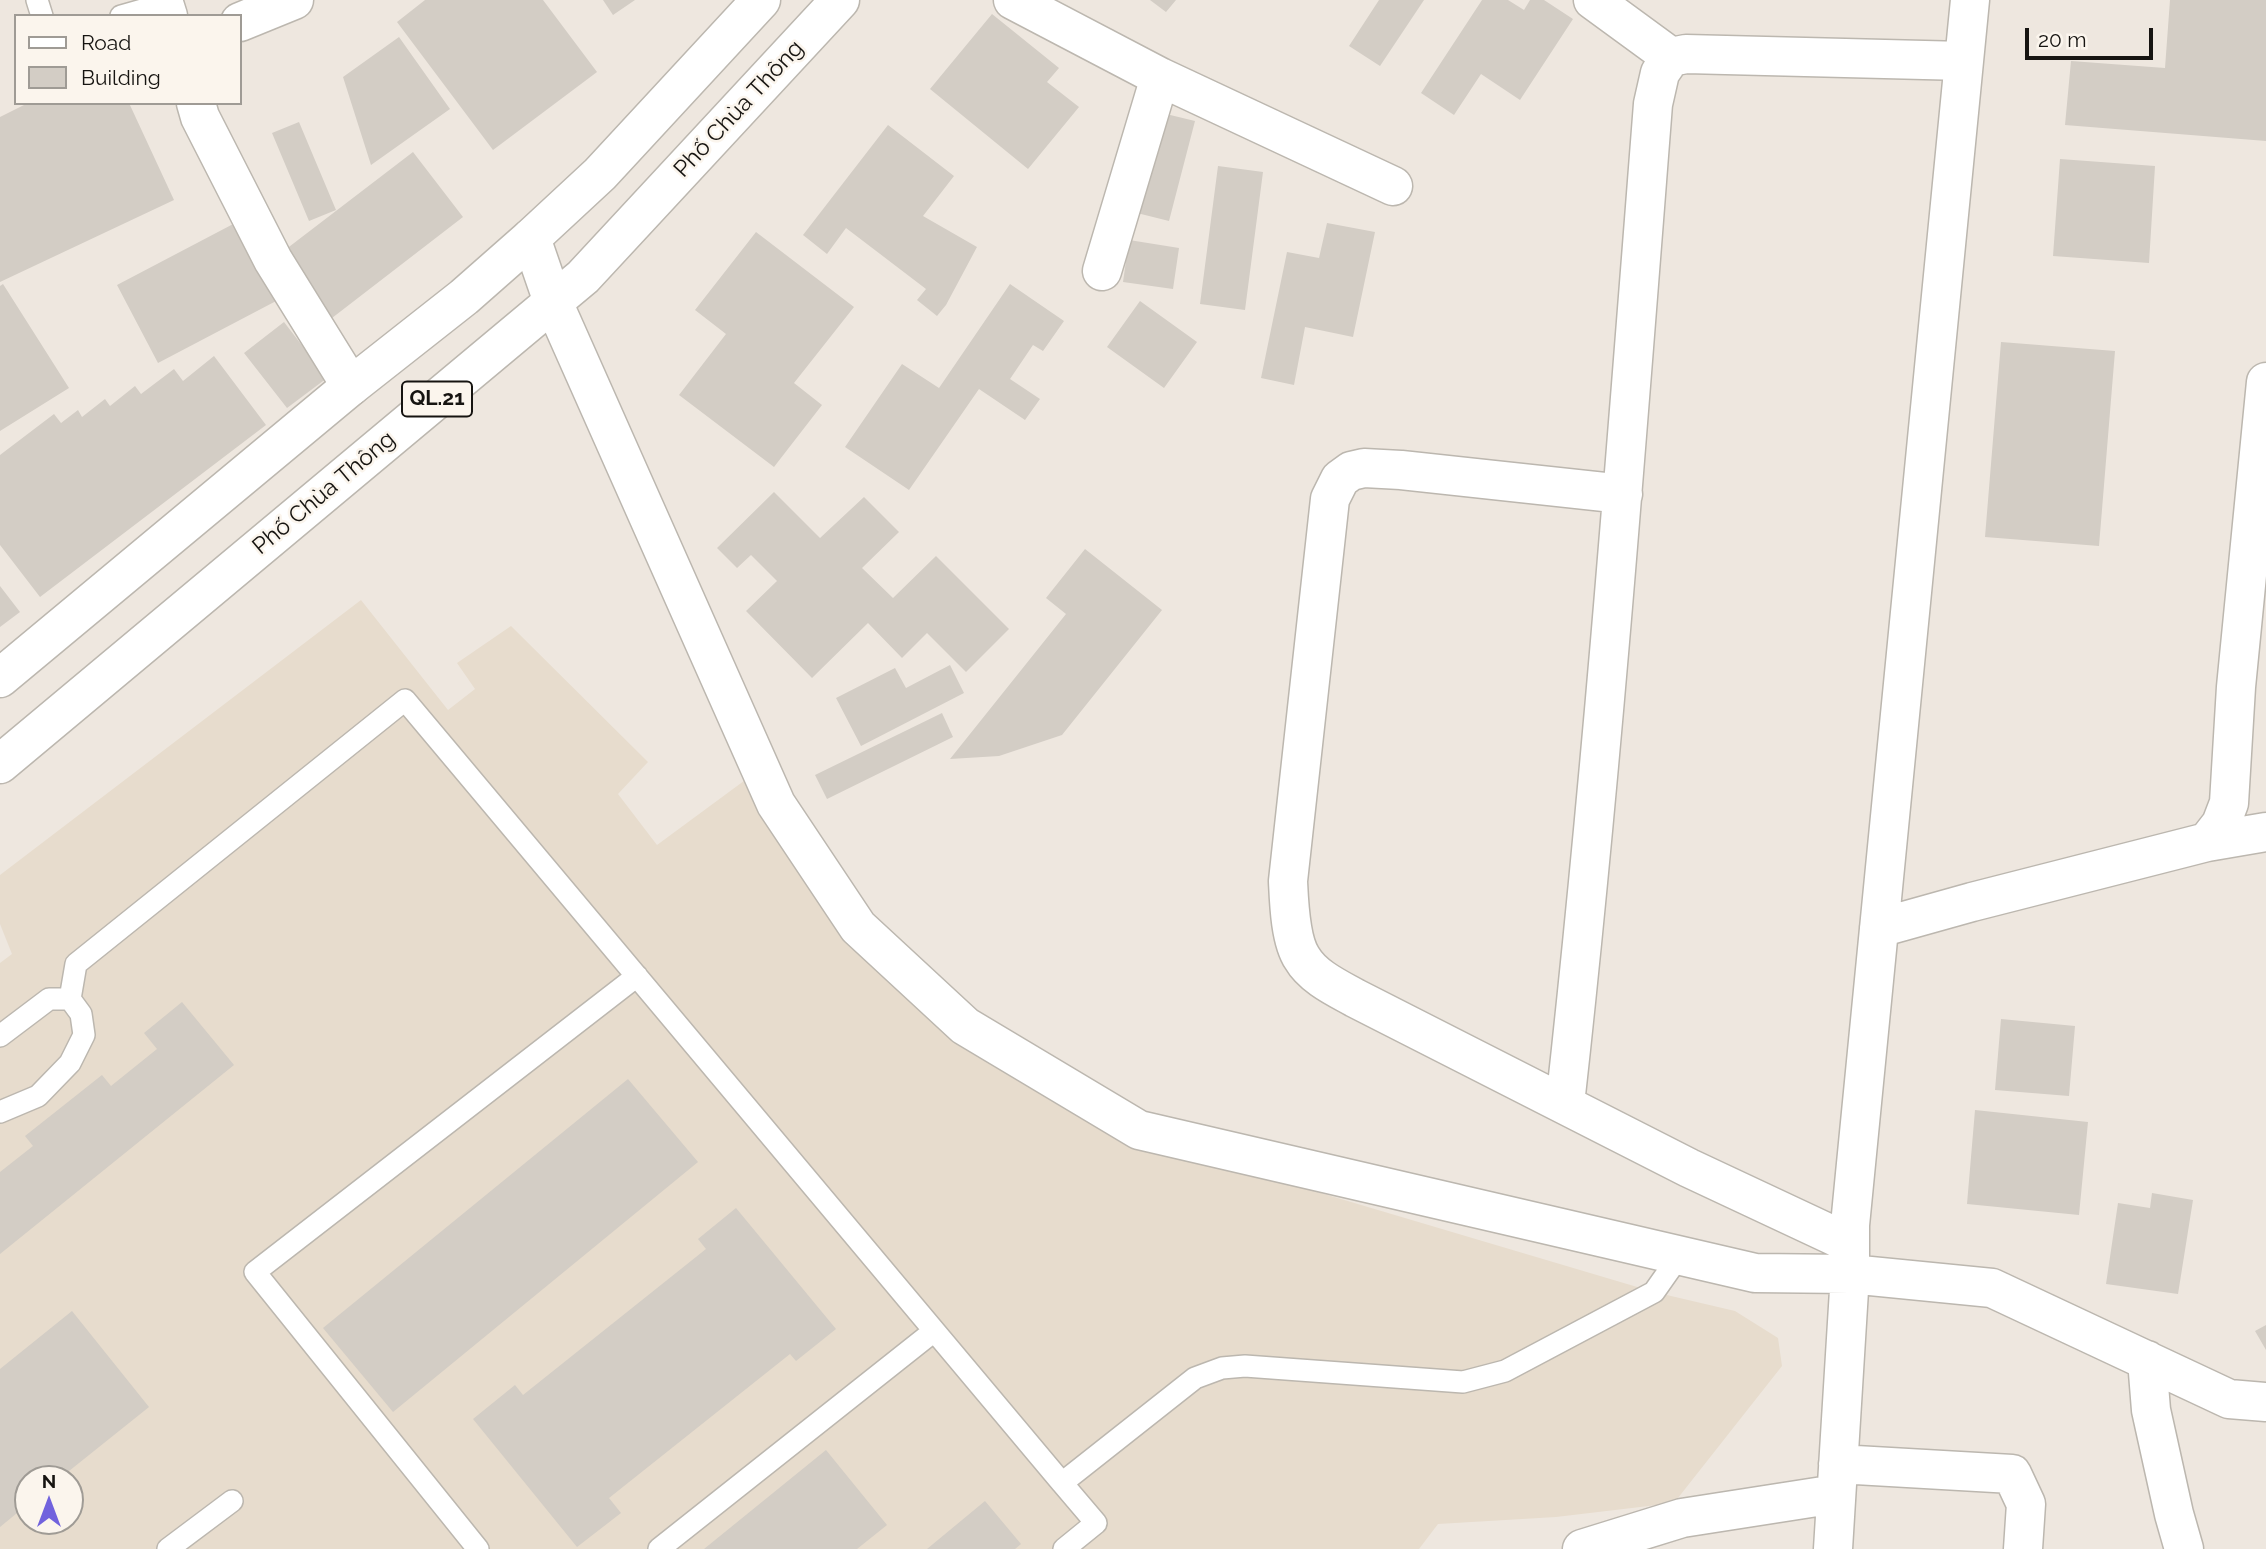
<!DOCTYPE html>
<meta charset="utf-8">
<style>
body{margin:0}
#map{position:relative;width:2266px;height:1549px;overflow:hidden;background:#eee7df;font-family:Raleway,sans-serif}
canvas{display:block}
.legend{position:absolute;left:14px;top:14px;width:228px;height:91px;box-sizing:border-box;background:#fbf5ed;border:2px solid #9f9b95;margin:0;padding:9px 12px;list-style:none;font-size:21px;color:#161411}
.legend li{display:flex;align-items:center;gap:14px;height:35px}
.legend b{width:35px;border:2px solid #9f9b95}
.north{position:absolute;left:14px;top:1465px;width:70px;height:70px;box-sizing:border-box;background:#fbf5ed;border:2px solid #9f9b95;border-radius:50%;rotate:0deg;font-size:19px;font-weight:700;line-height:28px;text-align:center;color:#161411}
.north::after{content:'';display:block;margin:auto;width:24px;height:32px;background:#7162dd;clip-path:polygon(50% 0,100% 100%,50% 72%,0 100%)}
.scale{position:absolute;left:2025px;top:28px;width:128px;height:32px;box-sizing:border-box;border:4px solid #161411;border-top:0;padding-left:9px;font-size:21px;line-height:24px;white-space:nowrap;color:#161411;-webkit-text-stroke:5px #fbf5ed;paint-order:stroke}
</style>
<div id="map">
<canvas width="2266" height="1549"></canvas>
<ul class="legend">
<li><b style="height:9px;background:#fff"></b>Road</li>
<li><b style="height:19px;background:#d3cdc5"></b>Building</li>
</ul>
<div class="north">N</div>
<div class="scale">20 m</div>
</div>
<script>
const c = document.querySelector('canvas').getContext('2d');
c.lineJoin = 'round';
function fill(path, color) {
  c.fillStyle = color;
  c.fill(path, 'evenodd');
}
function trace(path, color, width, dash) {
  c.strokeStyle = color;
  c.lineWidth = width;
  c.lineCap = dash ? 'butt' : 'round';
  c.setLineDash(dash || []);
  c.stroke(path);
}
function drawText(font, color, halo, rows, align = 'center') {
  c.font = font + ' Raleway,sans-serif';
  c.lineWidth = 5;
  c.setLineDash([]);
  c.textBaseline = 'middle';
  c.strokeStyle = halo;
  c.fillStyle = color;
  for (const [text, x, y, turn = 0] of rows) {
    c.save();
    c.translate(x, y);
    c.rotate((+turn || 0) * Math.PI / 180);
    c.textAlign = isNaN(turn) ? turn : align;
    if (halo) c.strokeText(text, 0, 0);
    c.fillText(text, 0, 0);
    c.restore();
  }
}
const built = new Path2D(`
 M361,600l87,110 27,-21 -18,-26 54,-37 137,136 -30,32 39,51 95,-70 99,159 288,205 515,153 81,19 43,27 4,28 -108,137 -118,14 -118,7 -19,25h-1419v-586l12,-9 -12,-30v-49zM28,1479h42v42h-42z`);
const building = new Path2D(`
 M425,0h118l54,72 -104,78 -96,-128z
 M603,0h32l-22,15z
 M1150,0h26l-10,12z
 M1379,0h45l-44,66 -31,-20z
 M1482,0h26l16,10 6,-10h14l29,19 -53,81 -39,-26 -27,41 -33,-22z
 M2170,0h96v141l-201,-16 6,-64 94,7z
 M992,14l67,54 -12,14 32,25 -51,62 -98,-80z
 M399,37l51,72 -79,56 -28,-88z
 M28,103h101l45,97 -174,82v-165z
 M1162,113l33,8 -26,100 -32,-8z
 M299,122l37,88 -27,11 -37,-88z
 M888,125l66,51 -31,40 54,31 -31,58 -9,11 -20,-16 9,-11 -80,-61 -19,26 -24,-19z
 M413,152l50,65 -131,101 -51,-65z
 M2060,159l95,7 -6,97 -96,-7z
 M1218,166l45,6 -18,138 -45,-6z
 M237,222l41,78 -120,63 -41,-78z
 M1327,223l48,9 -22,105 -48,-10 -11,58 -33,-7 26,-126 32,6z
 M756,232l98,75 -60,76 28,22 -48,62 -95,-72 47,-61 -31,-24z
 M1129,240l50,8 -6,41 -50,-7z
 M3,284l66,104 -69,43v-145z
 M1010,284l54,37 -21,30 -10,-6 -23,34 30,20 -15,21 -46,-31 -70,101 -64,-43 57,-83 37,24z
 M1140,301l57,41 -33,46 -57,-41z
 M284,322l43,56 -40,30 -43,-55z
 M2001,342l114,9 -16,195 -114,-9z
 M214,356l52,69 -226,172 -40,-52v-90l54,-41 7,9 17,-13 4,7 23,-18 5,7 25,-20 6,8 33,-25 9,12z
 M774,492l46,46 44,-41 35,35 -37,36 31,30 43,-42 73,73 -43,43 -39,-39 -25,25 -34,-35 -56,55 -66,-67 31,-30 -26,-26 -14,13 -20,-20z
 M1085,549l77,61 -100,125 -63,21 -49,3 116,-145 -20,-16z
 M0,586l20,26 -20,15z
 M950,665l14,28 -103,53 -25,-48 59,-30 11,20z
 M942,713l11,24 -126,62 -12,-24z
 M182,1002l52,63 -234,189v-82l33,-26 -8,-10 77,-61 9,11 46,-37 -13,-16z
 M2001,1019l74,7 -6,70 -74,-6z
 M628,1079l70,83 -305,250 -70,-84z
 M1975,1110l113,12 -9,93 -112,-11z
 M2152,1193l41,7 -15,94 -72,-10 12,-81 32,5z
 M736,1208l100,121 -40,32 -6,-7 -181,144 12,15 -44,34 -104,-128 42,-34 8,10 183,-146 -8,-10z
 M72,1311l77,96 -90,72h-31v25l-28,23v-158z
 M2266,1325v25l-11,-19z
 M826,1450l61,75 -30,24h-153z
 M985,1501l36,43 -6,5h-88z`);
const lane = new Path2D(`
 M37,0l5,16
 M121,16l43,-12
 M70,999l6,-35 329,-264 657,783 133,-105 27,-10 23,-2 218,16 42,-11 149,-79 26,-37
 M0,1036l49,-37h21l11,15 3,21 -14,28 -32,33 -38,16
 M1062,1483l34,40 -32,26
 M168,1549l64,-48
 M478,1549l-223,-277 382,-296
 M659,1549l275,-218`);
const street = new Path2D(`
 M163,0l5,16
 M1013,0l147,77 233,109
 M1593,0l78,57
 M240,22l54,-22
 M196,103l4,14 73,143 78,126
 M531,238l22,64 223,502 82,123 107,99 174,104 616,143 95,1 142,14 237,111 37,3
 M1102,271l58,-194
 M1623,494l-222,-24 -37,-2 -13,3 -11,8 -10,20 -42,382c1,21 2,59 14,77 11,19 35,30 53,40l334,170 160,75
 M2207,842l59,-10
 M1879,928l93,-26 235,-60 14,-18 8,-21 7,-116 30,-305
 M1565,1104c37,-332 62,-666 88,-1000l7,-31 11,-16 15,-3 278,7
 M2147,1360l4,50 23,104 10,35
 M1838,1464l174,10 14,30 -3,45
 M1582,1549l100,-31 154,-24
 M1833,1549l17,-275v-49l120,-1225`);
const highway = new Path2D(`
 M0,678l351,-292 113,-89 67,-59 69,-64 161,-174
 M0,764l583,-487 257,-277`);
const shields = [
 [437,399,70]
];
const shieldNames = [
 ["QL.21",437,399]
];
const streetNames = [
 ["Phố Chùa Thông",739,109,-47],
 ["Phố Chùa Thông",324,493,-40]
];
fill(built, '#e7dccd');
fill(building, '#d3cdc5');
trace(lane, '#bcb7af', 24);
trace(street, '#bcb7af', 41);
trace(highway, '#bcb7af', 41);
trace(lane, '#fff', 21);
trace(street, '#fff', 38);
trace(highway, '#fff', 38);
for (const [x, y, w] of shields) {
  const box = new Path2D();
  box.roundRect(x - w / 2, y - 17.5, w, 35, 5);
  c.fillStyle = '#fbf5ed';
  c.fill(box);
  trace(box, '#161411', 2);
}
drawText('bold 21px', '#161411', null, shieldNames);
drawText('23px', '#161411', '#fbf5ed', streetNames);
</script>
